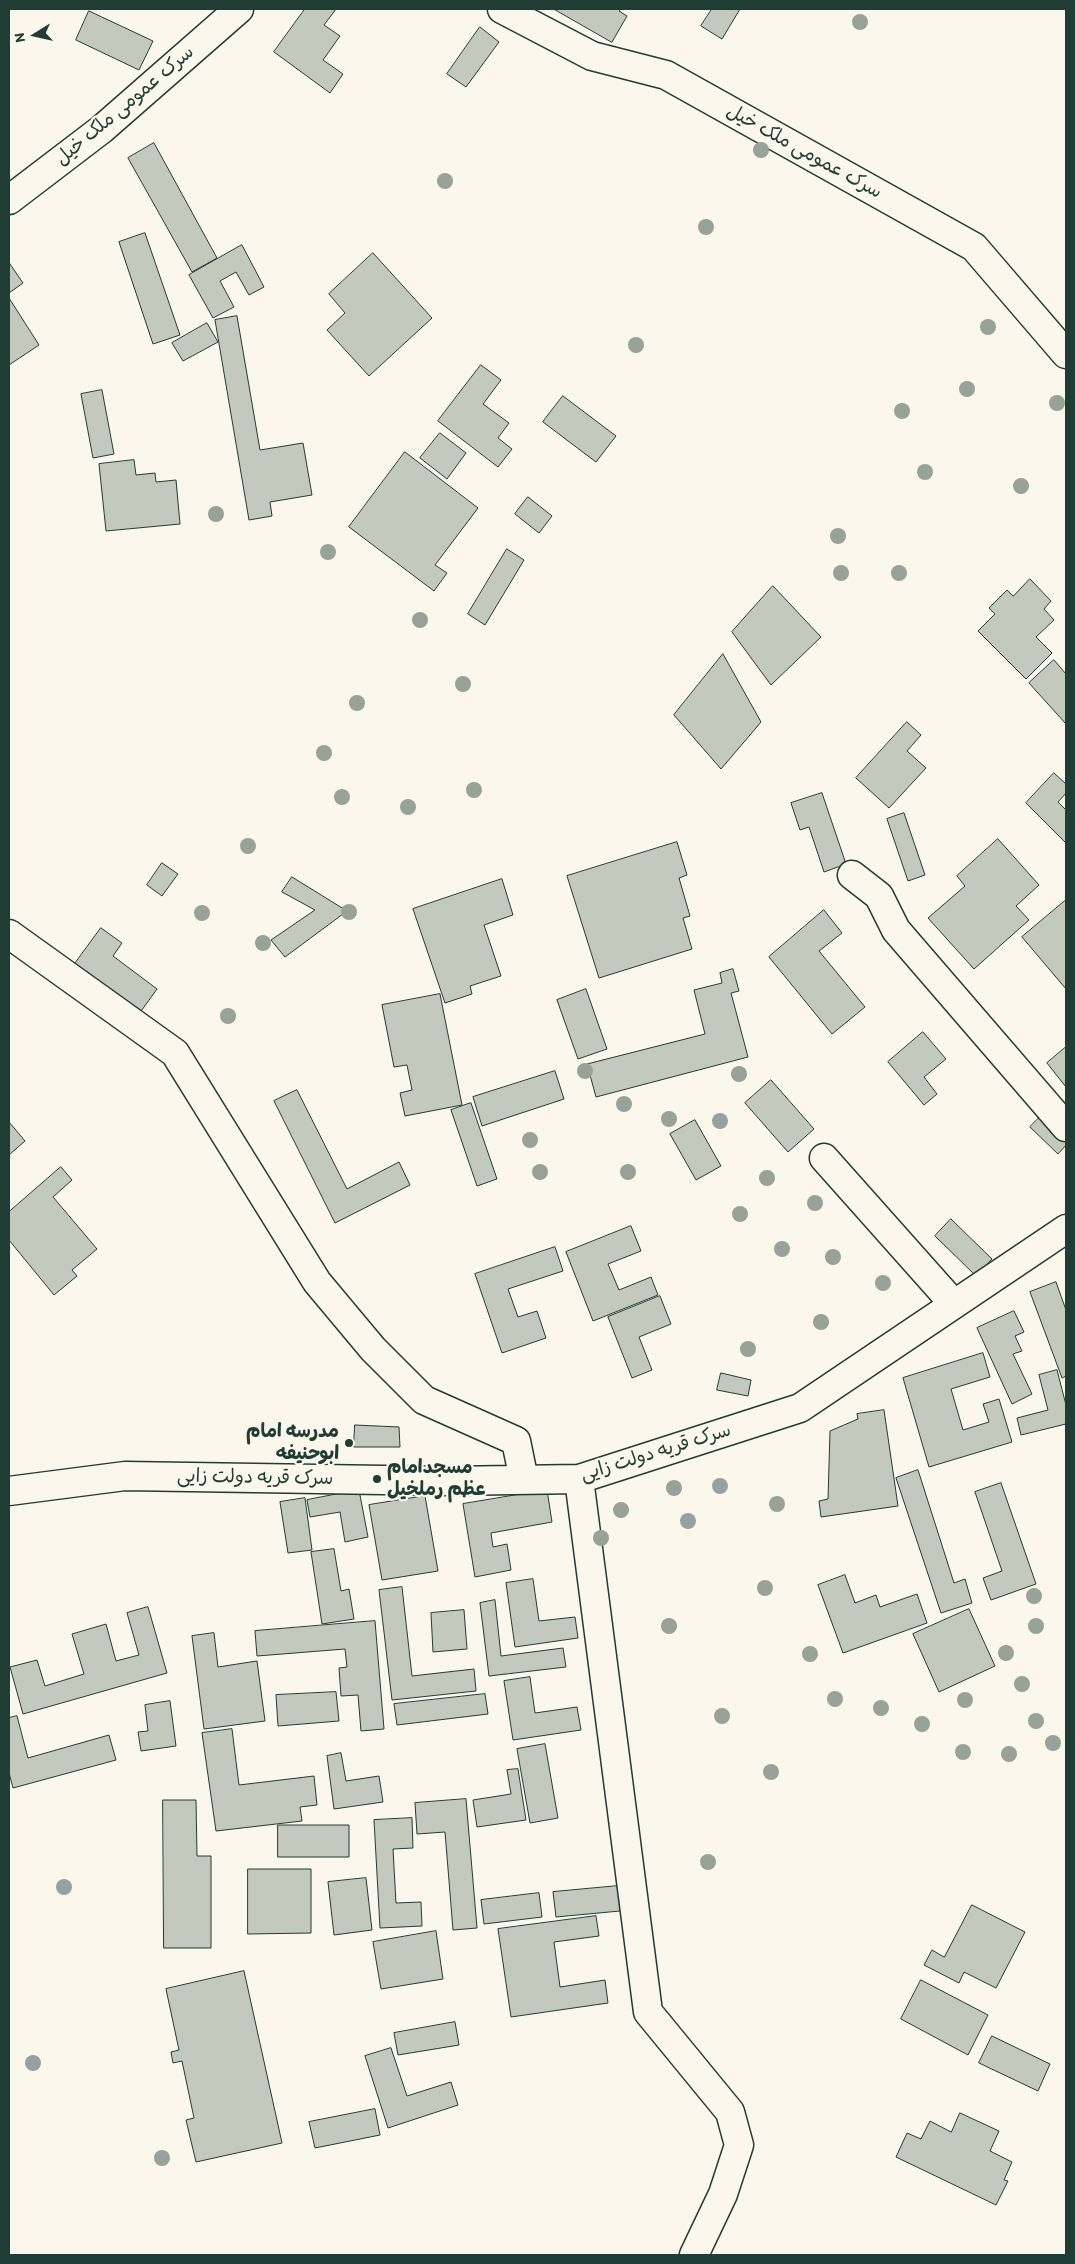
<!DOCTYPE html>
<meta charset="utf-8">
<style>
body{margin:0}
#map{position:relative;width:1075px;height:2264px;overflow:hidden;background:#fbf7ec;font-family:Itim,sans-serif}
canvas{display:block}
.frame{position:absolute;inset:0;border:10px solid #1f3d34;pointer-events:none}
.north{position:absolute;left:10px;top:10px;width:50px;height:50px;-webkit-text-stroke:4px #fbf7ec;paint-order:stroke;rotate:260deg;font-size:14px;font-weight:700;line-height:20px;text-align:center;color:#1f3d34}
.north::after{content:'';display:block;margin:auto;width:18px;height:22px;background:#1f3d34;clip-path:polygon(50% 0,100% 100%,50% 72%,0 100%)}
</style>
<div id="map">
<canvas width="1075" height="2264"></canvas>
<div class="frame"></div>
<div class="north">N</div>
</div>
<script>
const c = document.querySelector('canvas').getContext('2d');
c.lineJoin = 'round';
function fill(path, color) {
  c.fillStyle = color;
  c.fill(path, 'evenodd');
}
function trace(path, color, width, dash) {
  c.strokeStyle = color;
  c.lineWidth = width;
  c.lineCap = dash ? 'butt' : 'round';
  c.setLineDash(dash || []);
  c.stroke(path);
}
function drawText(font, color, halo, rows, align = 'center') {
  c.font = font + ' Itim,"Playpen Sans Arabic",sans-serif';
  c.lineWidth = 4.5;
  c.setLineDash([]);
  c.textBaseline = 'middle';
  c.strokeStyle = halo;
  c.fillStyle = color;
  for (const [text, x, y, turn = 0] of rows) {
    c.save();
    c.translate(x, y);
    c.rotate((+turn || 0) * Math.PI / 180);
    c.textAlign = isNaN(turn) ? turn : align;
    if (halo) c.strokeText(text, 0, 0);
    c.fillText(text, 0, 0);
    c.restore();
  }
}
const building = new Path2D(`
 M305,9h31l-12,16 16,11 -17,24 20,14 -13,19 -56,-41z
 M554,9h67l-2,2 8,5 -15,26z
 M712,9h28l-18,30 -21,-13z
 M89,11l64,30 -14,29 -63,-30z
 M480,27l19,15 -33,45 -19,-13z
 M154,143l63,115 -25,14 -64,-114z
 M145,233l35,102 -27,9 -34,-102z
 M242,245l22,42 -15,8 -13,-23 -16,9 14,26 -21,11 -24,-43z
 M373,253l59,65 -63,58 -42,-46 18,-17 -16,-19z
 M10,264l13,19 -14,10v-28z
 M9,298l30,47 -30,20z
 M237,316l23,134 43,-7 9,52 -42,7 2,14 -23,4 -34,-200z
 M207,323l11,19 -35,19 -11,-18z
 M481,365l20,15 -18,24 26,19 -11,15 14,11 -14,18 -60,-46z
 M102,390l12,64 -21,4 -12,-64z
 M563,396l53,40 -20,26 -53,-40z
 M440,433l26,20 -19,26 -27,-21z
 M405,452l73,56 -43,57 12,8 -13,18 -85,-64z
 M134,460l2,15 19,-2 1,9 20,-2 4,44 -74,7 -7,-67z
 M528,497l24,19 -13,17 -24,-19z
 M507,549l17,11 -39,65 -17,-11z
 M1030,579l21,22 -7,8 10,11 -18,17 16,16 -26,26 -48,-48 17,-17 -6,-6 18,-18 6,6z
 M773,586l48,51 -50,48 -39,-53z
 M723,654l38,68 -40,47 -47,-54z
 M1054,660l12,14v50l-37,-41z
 M907,722l14,13 -14,16 19,17 -37,40 -33,-30z
 M1054,773l12,11v9l-8,9 8,8v33l-40,-40z
 M822,793l24,71 -22,8 -15,-45 -9,3 -9,-27z
 M904,813l21,62 -17,6 -21,-62z
 M998,839l41,46 -23,21 13,14 -55,49 -46,-51 37,-32 -8,-10z
 M677,842l10,33 -8,3 11,38 -7,2 9,31 -93,29 -32,-102z
 M162,863l16,11 -16,22 -15,-11z
 M292,877l55,34 -62,46 -14,-17 44,-30 -33,-18z
 M502,879l11,36 -29,10 17,51 -31,10 2,8 -27,9 -32,-94z
 M1066,900v89l-44,-52z
 M824,910l18,23 -23,18 46,56 -33,27 -63,-77z
 M101,928l21,15 -9,13 44,33 -18,25 -65,-49z
 M733,969l6,22 -8,2 17,64 -152,40 -9,-33 118,-30 -11,-44 28,-7 -2,-10z
 M586,989l21,60 -29,10 -21,-59z
 M440,994l22,111 -57,11 -5,-23 12,-3 -5,-25 -13,2 -12,-62z
 M923,1032l23,27 -22,18 13,17 -13,11 -36,-43z
 M1066,1047v40l-19,-24z
 M555,1071l9,28 -82,27 -9,-29z
 M771,1080l43,49 -26,23 -43,-49z
 M297,1090l50,99 52,-27 11,23 -75,38 -61,-122z
 M471,1103l26,76 -20,7 -26,-76z
 M1045,1112l21,21v12l-8,9 -28,-27z
 M695,1120l26,46 -25,14 -26,-46z
 M9,1122l16,19 -16,14z
 M61,1167l11,13 -19,17 44,52 -25,21 5,6 -23,19 -45,-55v-28z
 M951,1219l41,40 -16,17 -41,-40z
 M631,1226l10,25 -33,13 11,26 32,-13 7,18 -65,26 -27,-69z
 M555,1247l8,24 -55,18 10,28 19,-6 9,27 -44,15 -27,-79z
 M1056,1282l10,28v66l-4,2 -32,-86z
 M660,1296l11,28 -32,13 13,33 -20,8 -24,-61z
 M1014,1311l10,21 -9,4 7,15 -9,3 19,40 -20,10 -35,-76z
 M983,1353l7,24 -39,12 12,41 26,-8 -6,-18 16,-5 13,43 -83,25 -26,-89z
 M1057,1370l9,35v19l-45,11 -4,-17 31,-8 -9,-35z
 M721,1373l30,7 -3,16 -31,-6z
 M884,1410l14,96 -77,11 -2,-16 9,-2 2,-68 28,-12 -1,-5z
 M355,1425l44,2 1,20h-46z
 M918,1470l36,113 11,-4 7,24 -31,10 -45,-135z
 M1001,1483l35,101 -45,16 -8,-22 19,-7 -27,-79z
 M359,1490l9,47 -23,5 -5,-30 -30,5 -3,-17z
 M547,1490l5,32 -61,11 2,14 14,-3 4,26 -36,7 -12,-73z
 M425,1496l13,75 -56,9 -13,-75z
 M305,1498l7,52 -24,3 -8,-51z
 M334,1549l7,42 8,-2 5,30 -32,5 -11,-72z
 M845,1575l10,28 21,-8 4,12 37,-13 10,29 -84,30 -25,-68z
 M533,1579l6,42 36,-4 3,21 -63,9 -9,-64z
 M402,1587l10,89 62,-7 2,22 -84,9 -13,-110z
 M495,1600l6,56 62,-8 3,19 -77,9 -9,-73z
 M148,1607l19,66 -144,41 -13,-47 27,-7 8,26 39,-12 -12,-40 34,-10 10,37 23,-6 -12,-42z
 M969,1609l26,57 -56,26 -26,-58z
 M464,1610l3,39 -34,3 -2,-39z
 M375,1621l9,108 -23,2 -3,-36 -17,1 -2,-28 8,-1 -2,-18 -88,7 -2,-25z
 M214,1633l4,34 39,-6 8,60 -61,8 -12,-93z
 M530,1677l5,36 42,-6 4,23 -68,10 -9,-59z
 M336,1692l3,29 -61,5 -2,-31z
 M485,1694l3,20 -91,11 -3,-21z
 M170,1701l6,45 -35,5 -3,-19 10,-1 -3,-26z
 M17,1716l11,42 81,-23 7,25 -103,28 -4,-15v-55z
 M232,1729l7,56 75,-9 3,29 -17,2 2,14 -86,10 -14,-98z
 M545,1744l13,74 -28,5 -13,-74z
 M341,1753l5,28 33,-5 4,26 -49,7 -7,-53z
 M518,1769l8,51 -49,7 -4,-27 38,-6 -4,-24z
 M466,1799l11,129 -24,2 -8,-98 -28,2 -2,-31z
 M163,1800h33l1,56h14v92h-47z
 M412,1818l1,30 -20,1 3,54 25,-1 1,24 -42,2 -6,-108z
 M278,1825h71v32h-71z
 M248,1869h63v64l-63,1z
 M366,1878l6,52 -38,5 -6,-53z
 M618,1886l2,25 -64,6 -3,-25z
 M539,1893l3,24 -58,7 -3,-24z
 M972,1905l53,27 -29,56 -32,-16 -5,11 -35,-18 8,-15 12,7z
 M596,1916l3,20 -45,6 6,45 45,-7 3,23 -97,14 -13,-88z
 M436,1931l7,48 -62,10 -8,-47z
 M244,1971l38,172 -86,19 -10,-42 8,-2 -12,-57 -9,2 -2,-11 8,-2 -13,-61z
 M921,1980l67,35 -20,40 -67,-36z
 M455,2022l4,23 -61,10 -4,-22z
 M992,2036l58,28 -12,27 -59,-28z
 M391,2048l16,48 44,-14 7,23 -70,23 -23,-72z
 M375,2109l5,26 -65,13 -6,-26z
 M960,2113l39,18 -9,20 22,11 -8,18 4,1 -12,24 -100,-48 11,-24 14,6 9,-18 21,11z`);
const street = new Path2D(`
 M502,9l90,47 74,19 308,172 92,107
 M9,200l93,-71 137,-120
 M852,875l27,21 17,34 170,197
 M9,934l166,119 142,229 56,67 51,51 92,41 8,39
 M824,1158l129,145
 M579,1479l69,533 82,100 9,33 -16,49 -29,61
 M9,1491l116,-15 323,5 131,-2 221,-71 266,-179`);
const trees = [
 [860,22],
 [761,150],
 [445,181],
 [706,227],
 [988,327],
 [636,345],
 [967,389],
 [1057,403],
 [902,411],
 [925,472],
 [1021,486],
 [216,514],
 [838,536],
 [328,552],
 [841,573],
 [899,573],
 [420,620],
 [463,684],
 [357,703],
 [324,753],
 [474,790],
 [342,797],
 [408,807],
 [248,846],
 [349,912],
 [202,913],
 [263,943],
 [228,1016],
 [585,1071],
 [739,1074],
 [624,1104],
 [669,1119],
 [720,1121],
 [530,1140],
 [540,1172],
 [628,1172],
 [767,1178],
 [815,1203],
 [740,1214],
 [782,1249],
 [833,1257],
 [883,1283],
 [821,1322],
 [748,1349],
 [720,1486],
 [674,1488],
 [777,1504],
 [621,1510],
 [688,1521],
 [601,1538],
 [765,1588],
 [1034,1596],
 [669,1626],
 [1036,1626],
 [1006,1653],
 [810,1654],
 [1022,1684],
 [835,1699],
 [965,1700],
 [881,1708],
 [722,1716],
 [1036,1721],
 [922,1724],
 [1053,1743],
 [963,1752],
 [1009,1754],
 [771,1772],
 [708,1862],
 [64,1887],
 [33,2063],
 [162,2158]
];
const markers = [
 [349,1443,5,"#1f3d34"],
 [377,1479,5,"#1f3d34"]
];
const streetNames = [
 ["سرک عمومی ملک خیل",125,106,-40],
 ["سرک عمومی ملک خیل",804,152,29],
 ["سرک قریه دولت زایی",656,1453,-17],
 ["سرک قریه دولت زایی",255,1478,1]
];
const poiNames = [
 ["مدرسه امام",339,1432],
 ["ابوحنیفه",339,1454],
 ["مسجدامام",387,1468,"left"],
 ["عظم رملخیل",387,1490,"left"]
];
fill(building, '#c4c9be');
trace(building, '#1f3d34', 1);
trace(street, '#1f3d34', 31);
trace(street, '#fbf7ec', 28);
c.fillStyle = '#97a298';
for (const [x, y] of trees) {
  c.beginPath();
  c.arc(x, y, 8, 0, 2 * Math.PI);
  c.fill();
}
for (const [x, y, r, color] of markers) {
  const dot = new Path2D();
  dot.arc(x, y, r, 0, 2 * Math.PI);
  c.fillStyle = color;
  c.fill(dot);
  trace(dot, '#fbf7ec', 2);
}
drawText('19px', '#1f3d34', '#fbf7ec', streetNames);
drawText('bold 19px', '#1f3d34', '#fbf7ec', poiNames, 'right');
</script>
